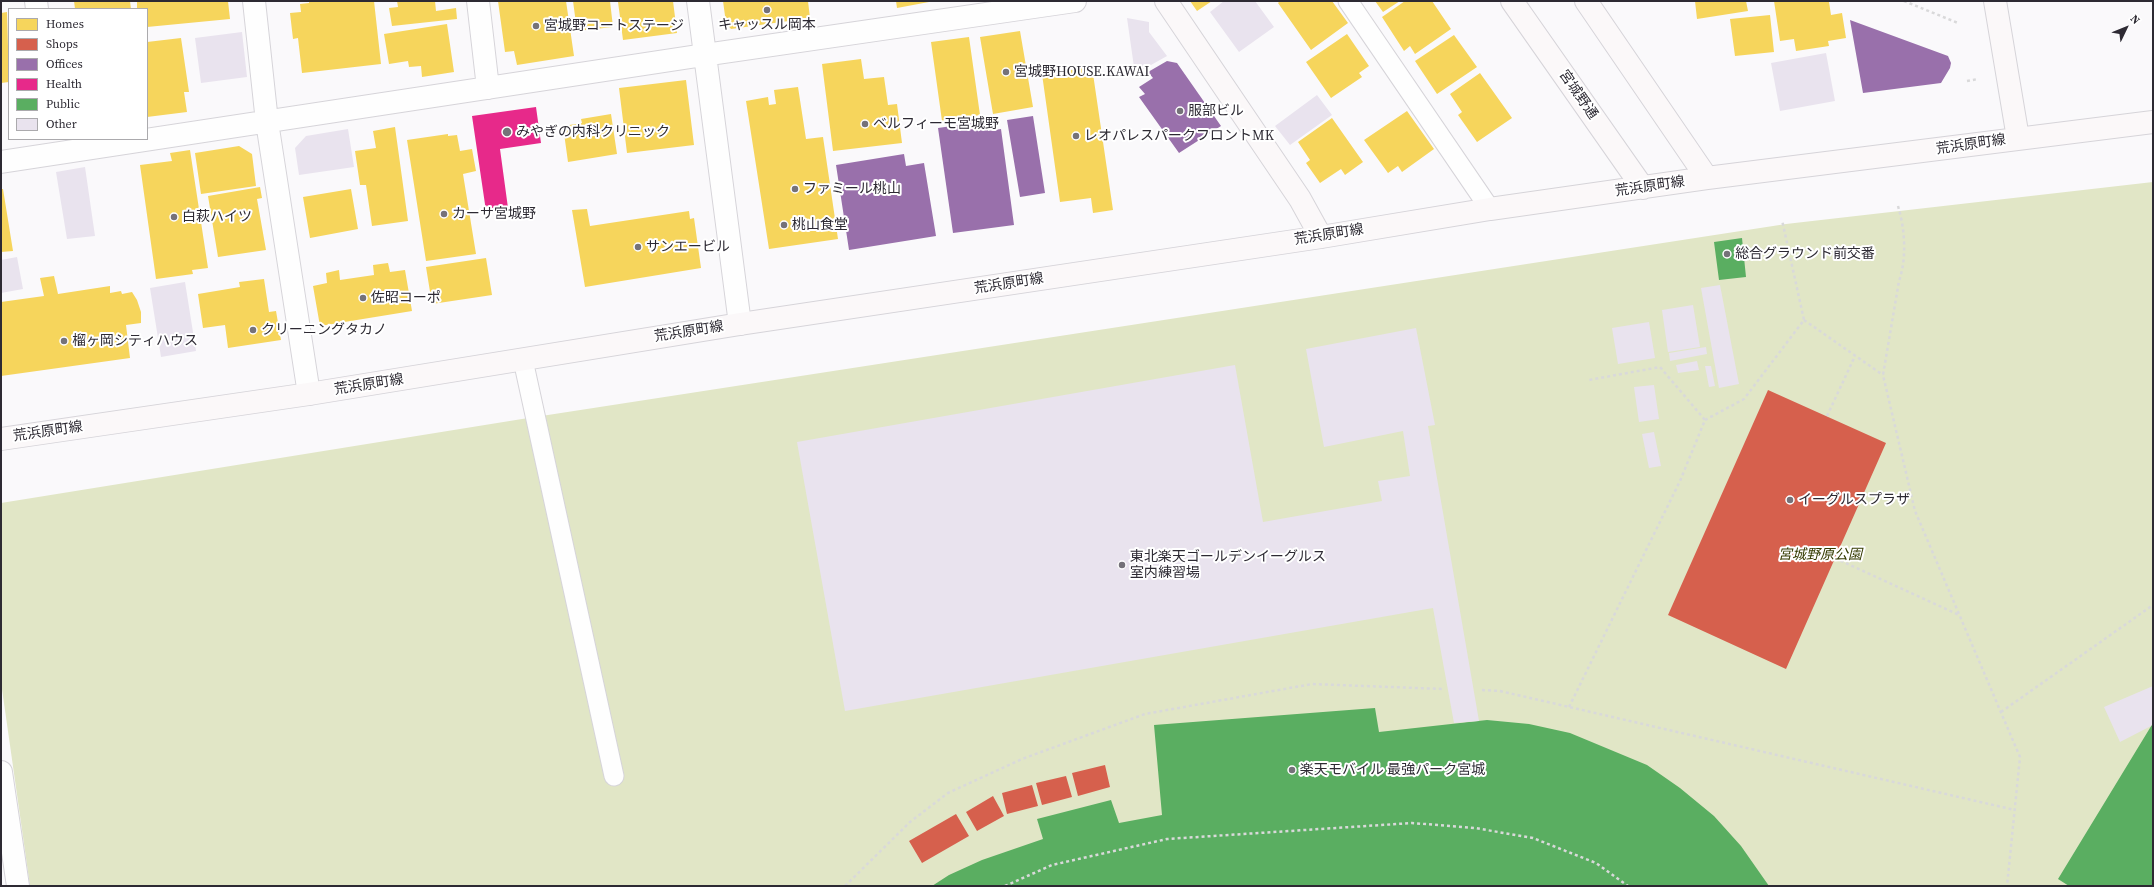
<!DOCTYPE html>
<meta charset="utf-8">
<style>
body{margin:0}
#map{position:relative;width:2154px;height:887px;overflow:hidden;background:#faf9fb;font-family:"Source Serif 4",serif}
canvas{display:block}
.frame{position:absolute;inset:0;border:2px solid #2d2a33;pointer-events:none}
.legend{position:absolute;left:8px;top:8px;width:140px;height:132px;box-sizing:border-box;background:#fff;border:1px solid #abaaad;margin:0;padding:5px 7px;list-style:none;font-size:12px;color:#2d2a33}
.legend li{display:flex;align-items:center;gap:8px;height:20px}
.legend b{width:20px;border:1px solid #abaaad}
.north{position:absolute;left:2106px;top:8px;width:40px;height:40px;-webkit-text-stroke:3px #fff;paint-order:stroke;rotate:47deg;font-size:11px;font-weight:700;line-height:16px;text-align:center;color:#2d2a33}
.north::after{content:'';display:block;margin:auto;width:14px;height:18px;background:#2d2a33;clip-path:polygon(50% 0,100% 100%,50% 72%,0 100%)}
</style>
<div id="map">
<canvas width="2154" height="887"></canvas>
<div class="frame"></div>
<ul class="legend">
<li><b style="height:11px;background:#f6d55c"></b>Homes</li>
<li><b style="height:11px;background:#d6604d"></b>Shops</li>
<li><b style="height:11px;background:#9970ab"></b>Offices</li>
<li><b style="height:11px;background:#e7298a"></b>Health</li>
<li><b style="height:11px;background:#5aae61"></b>Public</li>
<li><b style="height:11px;background:#e9e3ee"></b>Other</li>
</ul>
<div class="north">N</div>
</div>
<script>
const c = document.querySelector('canvas').getContext('2d');
c.lineJoin = 'round';
function fill(path, color) {
  c.fillStyle = color;
  c.fill(path, 'evenodd');
}
function trace(path, color, width, dash) {
  c.strokeStyle = color;
  c.lineWidth = width;
  c.lineCap = dash ? 'butt' : 'round';
  c.setLineDash(dash || []);
  c.stroke(path);
}
function drawText(font, color, halo, rows, align = 'center') {
  c.font = font + ' "Source Serif 4","Noto Sans JP",serif';
  c.lineWidth = 4;
  c.setLineDash([]);
  c.textBaseline = 'middle';
  c.strokeStyle = halo;
  c.fillStyle = color;
  for (const [text, x, y, turn = 0] of rows) {
    c.save();
    c.translate(x, y);
    c.rotate((+turn || 0) * Math.PI / 180);
    c.textAlign = isNaN(turn) ? turn : align;
    if (halo) c.strokeText(text, 0, 0);
    c.fillText(text, 0, 0);
    c.restore();
  }
}
const green = new Path2D(`
 M2153,182v704h-2123l-29,-204v-179l521,-84 1264,-195z`);
const homes = new Path2D(`
 M74,1h56l1,8h-56z
 M137,1h91l2,18 -83,8v-18h-10z
 M309,1h65l7,63 -79,9 -4,-35 -5,1 -3,-26 11,-1 -1,-8 9,-1z
 M397,1h38l1,10 20,-3 1,11 -65,7 -3,-18 9,-1z
 M498,1h68l8,55 -57,9 -3,-14 -9,1z
 M573,1h37l3,26 -36,4z
 M628,1h45l4,32 -54,7 -5,-38z
 M723,1h85l2,17 -79,11 -5,-6z
 M896,1h33v1l-32,6z
 M1190,1h22l-15,10z
 M1280,1h52l16,22 -37,27 -33,-47z
 M1375,1h25l-17,11z
 M1405,1h27l19,28 -36,25 -5,-8 -6,5 -22,-34z
 M1695,1h51l2,10 -51,8z
 M1774,1l55,1 2,13 11,-2 4,25 -18,3 1,5 -33,5 -2,-12 -14,2z
 M7,12l2,70 -8,1v-70z
 M1770,15l4,37 -39,4 -5,-37z
 M447,24l7,48 -32,5 -1,-11 -12,1 -1,-6 -19,3 -5,-30z
 M1020,31l13,76 -40,7 -13,-77z
 M1347,34l22,32 -10,7 3,4 -31,21 -25,-36z
 M1454,35l23,32 -40,27 -22,-33z
 M969,37l11,78 -38,6 -11,-79z
 M181,38l8,54h-5l3,20 -40,5v-75z
 M861,59l3,20 20,-2 4,28 9,-1 5,39 -69,8 -11,-87z
 M1092,67l21,143 -20,3 -2,-15 -31,4 -18,-128z
 M1480,73l32,45 -35,24 -19,-27 4,-3 -12,-18z
 M686,80l8,65 -67,8 -8,-65z
 M798,87l8,52 17,-2 15,102 -69,10 -23,-148 22,-4 1,8 7,-1 -2,-14z
 M1407,111l27,38 -32,23 -4,-6 -10,7 -24,-33z
 M611,114l6,40 -49,8 -5,-36 19,-3 -1,-4z
 M1332,118l31,44 -18,13 -4,-6 -21,14 -14,-20 4,-3 -12,-18z
 M395,127l13,94 -36,5 -6,-41h-6l-5,-34 21,-3 -3,-17z
 M448,134v2l9,-1 3,16 12,-2 4,22 -13,3 13,80 -50,7 -19,-121z
 M239,146l13,8 4,32 -55,8 -6,-41z
 M190,150l18,118 -16,2 1,4 -37,5 -16,-114 32,-4 -2,-8z
 M260,187l2,11 -5,1 9,51 -48,7 -10,-61z
 M1,189h2l10,62 -12,1z
 M351,189l7,40 -48,9 -7,-41z
 M587,209l3,17 99,-15 1,8 4,-1 7,50 -116,19 -13,-77z
 M486,258l6,37 -60,9 -6,-37z
 M388,263l2,9 15,-2 7,41 -92,15 -7,-40 14,-3 -1,-10 13,-3 1,10 34,-5 -1,-10z
 M54,276l4,18 52,-8v7l11,-2 1,3 10,-2 5,8 4,12v11l-15,2 4,33 -129,18v-74l43,-6 -4,-18z
 M264,279l5,33 7,-1 5,29 -53,8 -3,-23 -22,3 -5,-34 42,-7 -1,-5z`);
const shops = new Path2D(`
 M1768,390l118,53 -100,226 -118,-54z
 M1105,765l5,22 -32,9 -6,-23z
 M1066,776l6,21 -30,8 -6,-22z
 M1032,785l6,21 -31,8 -5,-21z
 M993,796l11,20 -27,15 -11,-19z
 M956,814l13,22 -47,27 -13,-22z`);
const offices = new Path2D(`
 M1850,20l98,36 3,7 -1,5 -9,15 -78,10z
 M1167,61l10,2 44,63 -42,27 -40,-56 6,-3 -6,-7 14,-9 -5,-6z
 M1033,116l12,77 -25,4 -13,-77z
 M987,121l1,10 13,-2 13,96 -61,8 -15,-105z
 M904,154l2,12 18,-3 12,73 -87,14 -13,-85z`);
const health = new Path2D(`
 M536,107l5,36 -41,6 8,59 -22,3 -14,-95z`);
const public = new Path2D(`
 M1742,238l4,39 -27,3 -5,-38z
 M1375,708l4,24 108,-12 42,4 41,9 77,32 33,23 34,28 27,30 28,40h-837l17,-11 33,-15 61,-21 -6,-20 74,-19 8,23 43,-8 -8,-90z
 M2153,723v163h-84l-11,-7z`);
const building = new Path2D(`
 M1224,1h31l19,26 -35,25 -29,-40z
 M1127,18l22,4v10l18,24 -32,18z
 M242,32l5,45 -46,6 -6,-45z
 M1826,53l9,48 -55,10 -9,-48z
 M1317,95l15,20 -42,30 -15,-19z
 M348,129l6,38 -55,8 -4,-27 11,-12z
 M85,167l10,69 -28,3 -11,-67z
 M17,257l6,32 -22,4v-33z
 M185,282l11,69 -35,6 -11,-69z
 M1720,285l19,99 -20,4 -18,-100z
 M1693,305l7,42 -32,5 -6,-42z
 M1649,322l6,36 -37,6 -6,-36z
 M1416,328l19,97 -7,1 51,295 -25,2 -21,-115 -588,103 -48,-269 438,-77 28,157 119,-21 -4,-20 32,-5 -7,-45 -79,16 -18,-98z
 M1706,347l1,7 -37,7 -1,-8z
 M1697,361l2,9 -21,3 -2,-8z
 M1705,366h6l4,20 -6,1z
 M1654,385l5,34 -20,3 -5,-35z
 M1654,432l7,34 -12,2 -7,-34z
 M2153,686v37l-2,3 -31,16 -16,-35z`);
const path = new Path2D(`
 M1904,1l54,22
 M1967,81l11,-2
 M1898,206c7,23 9,52 1,75l-16,94 32,136 105,246 -13,129
 M1804,320l79,55
 M1827,416l28,-60
 M1705,420l39,-21 60,-79 -22,-100
 M1835,558l124,57
 M1482,690l18,1 515,119
 M1569,707l111,-226 25,-61 -45,-53 -71,13
 M2001,712l152,-107
 M845,886l65,-64 38,-29 74,-34 123,-45 167,-30 131,5
 M1005,886l47,-21 115,-26 245,-16 63,5 58,10 63,25 32,23`);
const lane = new Path2D(`
 M1348,1l142,208
 M523,360l91,416`);
const street = new Path2D(`
 M36,1l1,8
 M254,1l13,121 42,272
 M478,1l10,87
 M698,1l42,323
 M1,162l703,-107 371,-54
 M1,772l17,114`);
const secondary = new Path2D(`
 M1166,1l134,198 21,38
 M1512,1l131,187
 M1586,1l121,177
 M1995,1l23,137
 M1,439l308,-45 431,-70 581,-87 169,-28 217,-31 446,-56`);
const markers = [
 [767,10,4,"#757279"],
 [536,26,4,"#757279"],
 [1006,72,4,"#757279"],
 [1180,111,4,"#757279"],
 [865,124,4,"#757279"],
 [507,132,5,"#757279"],
 [1076,136,4,"#757279"],
 [795,189,4,"#757279"],
 [444,214,4,"#757279"],
 [174,217,4,"#757279"],
 [784,225,4,"#757279"],
 [638,247,4,"#757279"],
 [1727,254,4,"#757279"],
 [363,298,4,"#757279"],
 [253,330,4,"#757279"],
 [64,341,4,"#757279"],
 [1790,500,4,"#757279"],
 [1122,565,4,"#757279"],
 [1292,770,4,"#757279"]
];
const poiNames = [
 ["キャッスル岡本",767,25,"center"],
 ["宮城野コートステージ",544,26],
 ["宮城野HOUSE.KAWAI",1014,72],
 ["服部ビル",1188,111],
 ["ベルフィーモ宮城野",873,124],
 ["みやぎの内科クリニック",516,132],
 ["レオパレスパークフロントMK",1084,136],
 ["ファミール桃山",803,189],
 ["カーサ宮城野",452,214],
 ["白萩ハイツ",182,217],
 ["桃山食堂",792,225],
 ["サンエービル",646,247],
 ["総合グラウンド前交番",1735,254],
 ["佐昭コーポ",371,298],
 ["クリーニングタカノ",261,330],
 ["榴ヶ岡シティハウス",72,341],
 ["イーグルスプラザ",1798,500],
 ["東北楽天ゴールデンイーグルス",1130,557],
 ["室内練習場",1130,573],
 ["楽天モバイル 最強パーク宮城",1300,770]
];
const streetNames = [
 ["宮城野通",1578,95,55],
 ["荒浜原町線",1971,145,-8],
 ["荒浜原町線",1650,187,-8],
 ["荒浜原町線",1329,235,-9],
 ["荒浜原町線",1009,284,-9],
 ["荒浜原町線",689,332,-9],
 ["荒浜原町線",369,385,-9],
 ["荒浜原町線",48,432,-8]
];
const parkNames = [
 ["宮城野原公園",1820,555]
];
fill(green, '#e1e6c6');
fill(homes, '#f6d55c');
fill(shops, '#d6604d');
fill(offices, '#9970ab');
fill(health, '#e7298a');
fill(public, '#5aae61');
fill(building, '#e9e3ee');
trace(lane, '#d6d4d9', 21);
trace(street, '#d6d4d9', 24);
trace(secondary, '#d6d4d9', 24);
trace(path, '#d9d9da', 2.5, [3, 3]);
trace(lane, '#fefefe', 19);
trace(street, '#fefefe', 22);
trace(secondary, '#fbf8f9', 22);
for (const [x, y, r, color] of markers) {
  const dot = new Path2D();
  dot.arc(x, y, r, 0, 2 * Math.PI);
  c.fillStyle = color;
  c.fill(dot);
  trace(dot, '#fff', 1.5);
}
drawText('14px', '#2d2a33', '#fff', poiNames, 'left');
drawText('14px', '#2d2a33', '#fff', streetNames);
drawText('italic 14px', '#353b00', '#fff', parkNames);
</script>
